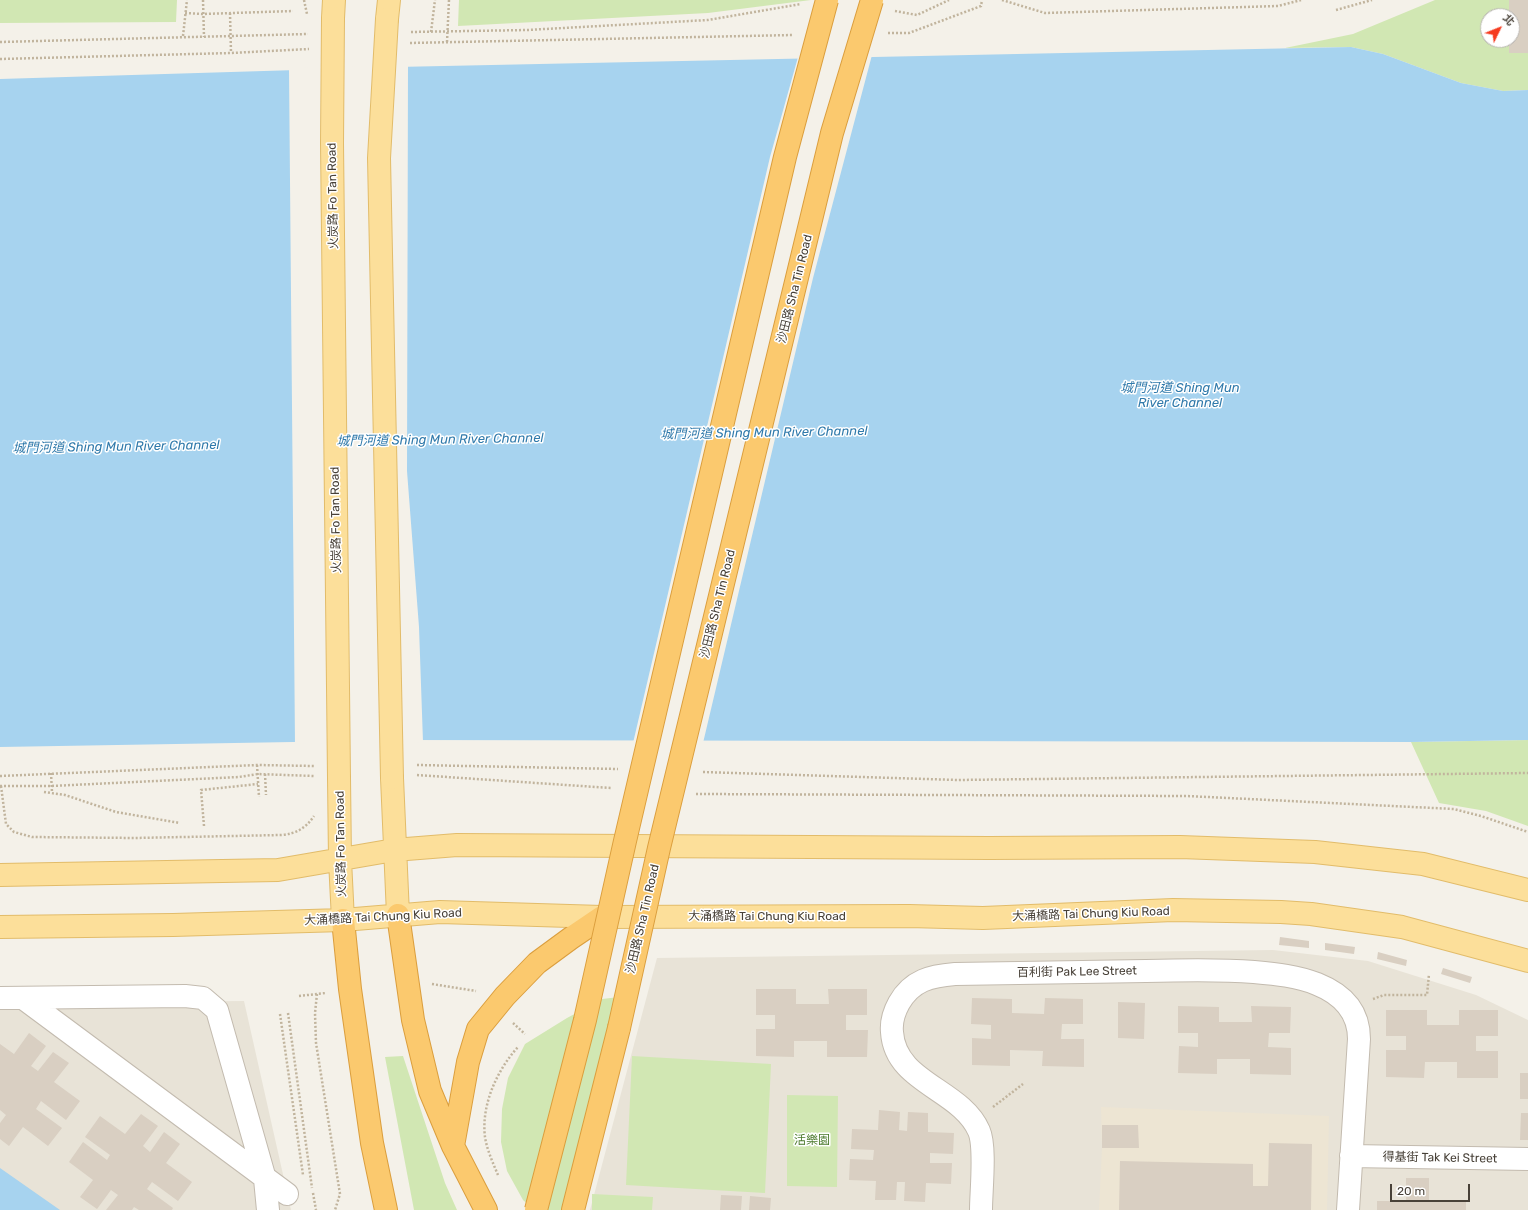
<!DOCTYPE html>
<meta charset="utf-8">
<style>
body{margin:0}
#map{position:relative;width:1528px;height:1210px;overflow:hidden;background:#f4f1e9;font-family:Rubik,"Noto Sans TC",sans-serif}
canvas{display:block}
.north{position:absolute;left:1480px;top:8px;width:40px;height:40px;box-sizing:border-box;background:#fff;border:1px solid #b6b3af;border-radius:50%;rotate:47deg;font-size:11px;font-weight:700;line-height:16px;text-align:center;color:#484138}
.north::after{content:'';display:block;margin:auto;width:14px;height:18px;background:#f63b1f;clip-path:polygon(50% 0,100% 100%,50% 72%,0 100%)}
.scale{position:absolute;left:1390px;top:1184px;width:80px;height:18px;box-sizing:border-box;border:2px solid #484138;border-top:0;padding-left:5px;font-size:12px;line-height:14px;white-space:nowrap;color:#484138;-webkit-text-stroke:3px #fff;paint-order:stroke}
</style>
<div id="map">
<canvas width="1528" height="1210"></canvas>
<div class="north">北</div>
<div class="scale">20 m</div>
</div>
<script>
const c = document.querySelector('canvas').getContext('2d');
c.lineJoin = 'round';
function fill(path, color) {
  c.fillStyle = color;
  c.fill(path, 'evenodd');
}
function trace(path, color, width, dash) {
  c.strokeStyle = color;
  c.lineWidth = width;
  c.lineCap = dash ? 'butt' : 'round';
  c.setLineDash(dash || []);
  c.stroke(path);
}
function drawText(font, color, halo, rows, align = 'center') {
  c.font = font + ' Rubik,"Noto Sans TC",sans-serif';
  c.lineWidth = 3;
  c.setLineDash([]);
  c.textBaseline = 'middle';
  c.strokeStyle = halo;
  c.fillStyle = color;
  for (const [text, x, y, turn = 0] of rows) {
    c.save();
    c.translate(x, y);
    c.rotate((+turn || 0) * Math.PI / 180);
    c.textAlign = isNaN(turn) ? turn : align;
    if (halo) c.strokeText(text, 0, 0);
    c.fillText(text, 0, 0);
    c.restore();
  }
}
const residential = new Path2D(`
 M1273,950l95,11 108,34 52,25v190h-938l67,-252z
 M244,1001l47,209h-291v-207z`);
const education = new Path2D(`
 M1101,1107l228,9 -2,94h-228l3,-62z`);
const green = new Path2D(`
 M0,0h177l-1,22 -176,1z
 M459,0h352l-103,13 -250,13z
 M1435,0h93v90l-25,1 -42,-8 -78,-29 -32,-7 -66,1 68,-14zM1488,16h24v24h-24z
 M1528,740v86l-42,-15 -47,-8 -28,-61z
 M637,995l-60,215h-43l-11,-10 -16,-29 -6,-29 1,-33 6,-31 17,-34 42,-26 35,-19z
 M403,1056l42,127 12,27h-43l-29,-153z
 M632,1056l139,8 -6,129 -139,-8z
 M787,1095l51,1 -1,91 -50,-1z
 M592,1194l61,3 -1,13h-60z`);
const water = new Path2D(`
 M1351,47l32,7 78,29 42,8 25,-1v650l-117,2 -1001,-2 -410,7v-668l396,-12z
 M0,1168l60,42h-60z`);
const pier = new Path2D(`
 M872,55l-59,223 -110,465h-70l137,-586 28,-100z
 M408,65l-1,406 12,156 4,115 -128,2 -6,-676z`);
const building = new Path2D(`
 M1509,0h19v53h-19v-13h3v-24h-3z
 M1280,937l29,4v7l-30,-3z
 M1325,943l30,4 -1,7 -29,-4z
 M1378,952l29,8 -1,6 -29,-7z
 M1443,968l29,9 -2,6 -29,-9z
 M756,989h40v15h33l-1,-15h39v26h-21v15h22l-1,27h-40v-16h-33v16l-38,-1v-27h19v-14h-19z
 M972,998l40,1v14l32,1 1,-16 38,1v25h-21l-1,15h23v28l-42,-1 1,-15 -33,-1v16l-38,-1v-27l19,1v-14l-20,-1z
 M1118,1002l27,1 -1,36 -26,-1z
 M1178,1006l41,1v15h33l-1,-16 40,1 -1,26h-21l-1,14 23,1v27l-41,-1v-15h-33v15l-39,-1 1,-27 19,1v-14h-20z
 M1386,1010h41v15h32v-15h39v26h-22v15h22v27h-41v-16h-32l-1,16 -38,-1v-27h20v-14h-20z
 M29,1033l17,13 -15,20 7,5 15,-19 16,11 -15,19 26,19 -14,19 -25,-19 -5,8 26,19 -14,18 -25,-19 -14,19 -9,-7v-16l6,-8 -6,-5v-66l14,10z
 M1520,1073h8v26h-8z
 M879,1110l21,2 -1,18 8,1 1,-19 20,1v19l26,1 -1,21 -23,-1v10h22l-1,21 -25,-1 -1,19 -21,-1 1,-19h-8l-1,18h-21l1,-19 -27,-1 1,-21 23,1 1,-10 -23,-1 1,-20 26,1z
 M1521,1113h7v27h-8z
 M141,1114l17,12 -15,20 7,6 14,-20 16,12 -14,19 26,19 -14,19 -26,-19 -5,7 26,19 -1,2h-33l-5,-3 -2,3h-26l12,-15 -7,-5 -14,19 -17,-12 13,-17 -24,-18 14,-20 24,18 3,-5 -25,-18 15,-21 25,18z
 M1102,1125h36l1,23h-37z
 M1269,1143l43,1 -1,66h-192l1,-49 133,3v22h15z
 M1406,1178h23v23h37v9h-89v-9h29z
 M721,1195l21,1 -1,14h-21z
 M750,1196l21,2 -1,12h-21z`);
const path = new Path2D(`
 M203,0l1,37
 M304,0l3,14
 M1002,0l43,13 233,-7 23,-6
 M1336,10l36,-10
 M895,11l22,4 32,-15
 M185,13l18,1 90,-3
 M230,13l1,40
 M411,32l116,-2 181,-10 93,-16
 M431,32l4,-32
 M888,33h21l72,-27 1,-6
 M183,36l4,-36
 M0,42l308,-8
 M447,42l2,-42
 M410,43l383,-8
 M0,59l231,-6 78,-4
 M257,765l2,32
 M417,765l201,4
 M703,772l255,8 570,-7
 M51,773l1,19
 M265,774l1,21
 M417,775l194,13
 M0,776l257,-11 57,1
 M0,786h51l188,-9 19,-3 56,2
 M1,786l5,38 8,8 18,5 103,1 146,-3c15,-1 25,-7 33,-19
 M44,792l21,3 51,17 64,11
 M696,794l491,2 267,13 27,7 47,16
 M204,826l-3,-36 57,-6
 M432,984l44,7
 M317,994l-2,19 1,30 24,151 -5,16
 M299,996l27,-3
 M1373,999l11,-4h43l2,-21
 M288,1013l24,175
 M280,1014l23,161
 M513,1023l12,11
 M993,1107l30,-23
 M498,1175c-5,-12 -11,-25 -13,-38 -4,-32 12,-67 33,-90
 M313,1193l3,17`);
const minor = new Path2D(`
 M0,998l185,-2 18,2 14,12 48,169 3,31
 M23,998l264,196
 M1351,1156l177,3
 M981,1210c0,-19 5,-63 -2,-79 -18,-42 -84,-48 -87,-99 -1,-10 2,-20 7,-29 13,-23 32,-27 56,-29 64,-1 127,-2 191,-3 36,-1 72,-2 108,1 22,2 43,4 63,12 25,10 42,27 42,55l-11,171`);
const major = new Path2D(`
 M333,18l1,-18
 M387,19l2,-19
 M339,778l1,82 3,60
 M392,778l6,137
 M0,875l278,-5 116,-20 63,-5 532,3 191,-1 135,5 108,12 105,26
 M0,927l173,-2 170,-5 97,-8 162,5 307,-1 74,2 190,-8 108,2 30,2 91,13 126,34`);
const highway = new Path2D(`
 M398,915l15,105 17,71 23,55 33,64
 M343,920l7,69 22,154 14,67
 M453,1146l15,-84 10,-33 27,-33 32,-33 34,-25 31,-21
 M573,1210l46,-182`);
const majorBridge = new Path2D(`
 M333,18l-1,125 7,635
 M387,19l-8,139 13,620`);
const highwayBridge = new Path2D(`
 M619,1028l40,-180 173,-715 40,-133
 M536,1210l49,-190 40,-179 160,-684 42,-157`);
const streetNames = [
 ["火炭路 Fo Tan Road",333,196,-91],
 ["沙田路 Sha Tin Road",795,289,-76],
 ["火炭路 Fo Tan Road",336,520,-91],
 ["沙田路 Sha Tin Road",718,604,-76],
 ["火炭路 Fo Tan Road",341,844,-91],
 ["大涌橋路 Tai Chung Kiu Road",1091,914,-2],
 ["大涌橋路 Tai Chung Kiu Road",383,917,-3],
 ["大涌橋路 Tai Chung Kiu Road",767,917],
 ["沙田路 Sha Tin Road",643,919,-77],
 ["百利街 Pak Lee Street",1077,972,-1],
 ["得基街 Tak Kei Street",1440,1158,1]
];
const parkNames = [
 ["活樂園",812,1141]
];
const waterNames = [
 ["城門河道 Shing Mun",1180,388],
 ["River Channel",1180,403],
 ["城門河道 Shing Mun River Channel",764,433,-1],
 ["城門河道 Shing Mun River Channel",440,440,-1],
 ["城門河道 Shing Mun River Channel",116,447,-1]
];
fill(residential, '#e8e3d7');
fill(education, '#ede5d3');
fill(green, '#d1e7b3');
fill(water, '#a7d3ef');
fill(pier, '#f4f1e9');
fill(building, '#d9cfc2');
trace(minor, '#c3bbaf', 24);
trace(major, '#e2bc6a', 24);
trace(highway, '#db9e3d', 24);
trace(path, '#c1b49d', 2.5, [2, 2]);
trace(minor, '#fff', 22);
trace(major, '#fcdf9a', 22);
trace(highway, '#fbc96e', 22);
trace(majorBridge, '#e2bc6a', 24, []);
trace(highwayBridge, '#db9e3d', 24, []);
trace(majorBridge, '#fcdf9a', 22);
trace(highwayBridge, '#fbc96e', 22);
drawText('12px', '#484138', '#fff', streetNames);
drawText('12px', '#4a792b', '#fff', parkNames);
drawText('italic 13px', '#307aab', '#fff', waterNames);
</script>
